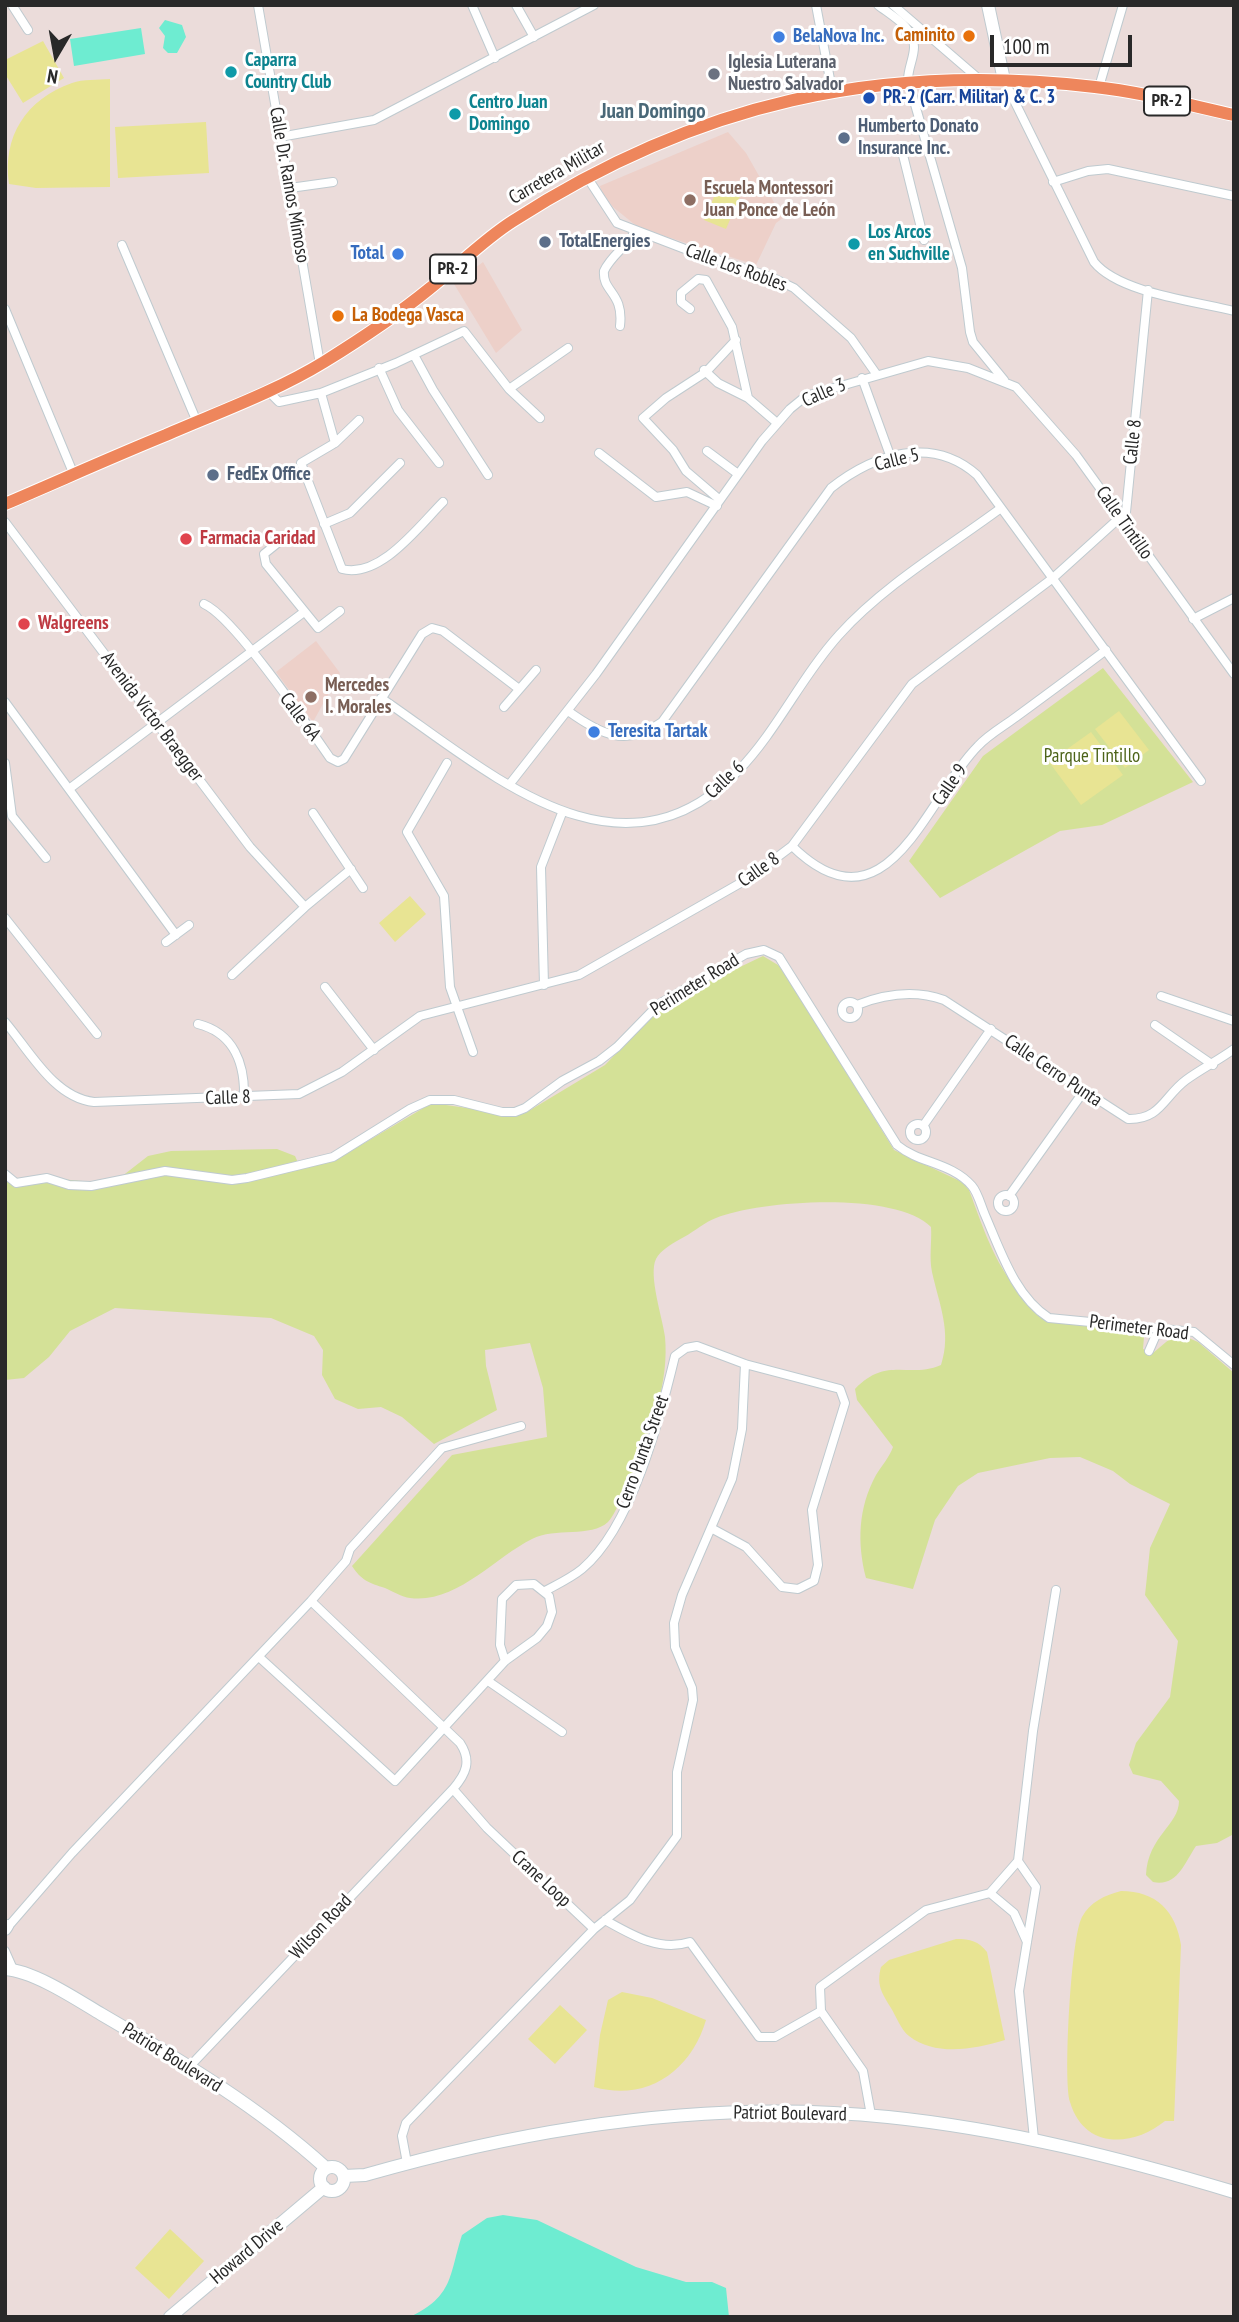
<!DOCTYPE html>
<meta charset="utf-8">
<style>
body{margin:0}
#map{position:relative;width:1239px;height:2322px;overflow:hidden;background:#ebdcda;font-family:"PT Sans Narrow",sans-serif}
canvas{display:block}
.frame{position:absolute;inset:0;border:7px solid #292929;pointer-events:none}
.north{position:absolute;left:21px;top:21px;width:70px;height:70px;-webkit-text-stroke:5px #fff;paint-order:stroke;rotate:190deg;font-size:19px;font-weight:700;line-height:28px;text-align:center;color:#292929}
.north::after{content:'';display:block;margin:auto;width:24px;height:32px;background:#292929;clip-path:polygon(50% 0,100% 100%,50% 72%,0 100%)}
.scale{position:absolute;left:990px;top:35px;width:142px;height:32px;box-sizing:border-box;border:4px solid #292929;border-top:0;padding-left:9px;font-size:21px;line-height:24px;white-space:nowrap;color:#292929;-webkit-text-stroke:5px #fff;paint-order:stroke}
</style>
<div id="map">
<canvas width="1239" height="2322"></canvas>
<div class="frame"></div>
<div class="north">N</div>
<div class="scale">100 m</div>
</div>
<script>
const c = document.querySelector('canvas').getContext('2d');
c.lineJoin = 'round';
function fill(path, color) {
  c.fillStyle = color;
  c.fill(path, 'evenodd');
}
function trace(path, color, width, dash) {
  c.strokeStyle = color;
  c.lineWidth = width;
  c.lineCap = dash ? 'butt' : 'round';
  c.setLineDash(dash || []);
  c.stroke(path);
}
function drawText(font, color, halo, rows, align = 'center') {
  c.font = font + ' "PT Sans Narrow",sans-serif';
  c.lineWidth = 6;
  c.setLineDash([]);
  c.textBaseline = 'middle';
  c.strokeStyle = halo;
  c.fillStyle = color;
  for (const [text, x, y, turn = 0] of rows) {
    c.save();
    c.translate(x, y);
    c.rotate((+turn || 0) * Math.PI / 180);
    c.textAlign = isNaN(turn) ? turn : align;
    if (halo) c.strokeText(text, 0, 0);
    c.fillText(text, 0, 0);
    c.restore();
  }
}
const education = new Path2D(`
 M728,132l18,21 37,65 -7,5 -20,42 -117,-37 -26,-21 -12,-15 -1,-6z
 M483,262l39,68 -26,23 -42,-69z
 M316,641l24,32 -27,49 -37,-50z`);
const green = new Path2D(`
 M1103,668l90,114 -91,43 -42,6 -120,67 -31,-37 74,-105z
 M763,956l15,9 11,14 105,171 68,32 7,8c17,45 35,106 84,126 24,10 75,0 91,21l-1,12 10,4 19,-16 12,-1 14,6 36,31v452l-2,10 -15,8 -21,3c-12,18 -19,41 -43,36l-7,-7c2,-39 33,-50 33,-74l-18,-20 -28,-7 -4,-9 7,-22 34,-46 8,-56 -33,-46 5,-47 20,-44 -40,-20 -17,-13 -33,-14 -30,1 -72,15 -20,13 -23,34 -22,69 -47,-11c-9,-35 -8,-70 10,-103 6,-10 13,-17 17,-28l-36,-47 -2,-11c32,-33 53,-10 86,-24 11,-33 -2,-61 -9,-93 -3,-14 0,-31 -1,-45 -35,-36 -170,-27 -215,-9 -11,4 -21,13 -32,19 -9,5 -24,13 -28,22 -8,16 7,60 9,78 2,21 -1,43 -6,63 -6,21 -38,110 -51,122 -17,16 -53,5 -76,17 -38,19 -76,65 -122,59 -8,-1 -18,-7 -25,-10 -16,-5 -24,-8 -33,-22l100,-111 95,-18 -4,-49 -13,-45 -45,7 1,16 11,44 -63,34 -32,-27 -21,-10 -23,2 -23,-10 -13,-24 1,-25 -9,-14 -43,-18 -156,-10 -45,23 -21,26 -25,21 -19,2v-200l4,2 40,-4 44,4 28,-5 27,-21 23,-5 106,-2 18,7 6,13 33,-8 98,-58 84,12 11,-3 78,-47 54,-56 14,-10z`);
const pitch = new Path2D(`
 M43,41l21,37 -41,25 -18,-29v-14z
 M110,79v108l-74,1 -27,-4c-7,-47 17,-85 63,-101 11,-4 26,-3 38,-4z
 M206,122l3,51 -91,5 -3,-51z
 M720,183l22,9 -16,37 -22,-9z
 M1119,711l30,39 -24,18 -30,-39z
 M1091,732l32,43 -42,30 -32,-43z
 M410,896l16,18 -31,28 -16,-19z
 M1121,1891c35,0 55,20 60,54l-7,176h-9c-32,26 -81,29 -95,-19 -7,-22 1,-166 12,-185 8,-15 23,-22 39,-26z
 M956,1939c15,0 22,2 31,13l18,88c-30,9 -69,17 -96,-4 -8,-6 -13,-20 -18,-28 -9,-15 -15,-23 -10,-41l8,-7z
 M622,1992l30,6 54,22c-15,51 -59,82 -112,67l6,-52 8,-35z
 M560,2005l27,25 -32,34 -27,-25z
 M170,2229l34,32 -35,38 -34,-31z`);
const water = new Path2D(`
 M165,20l17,5 4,12 -9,16h-9l-5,-5 2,-12 -6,-8z
 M141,28l4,26 -71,12 -4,-27z
 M503,2215l34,5 99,47 50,15h26l14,6 3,29h-319c44,-21 39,-42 52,-82l25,-17z`);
const street = new Path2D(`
 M12,5l16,25
 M258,5l62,359
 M472,5l23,53
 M516,5l18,32
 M816,5l16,85
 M878,5c14,11 36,22 36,42 0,11 -6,21 -6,33l54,188 8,64 3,10 31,38
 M893,5l86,74
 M1004,80l90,182c25,31 101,39 140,49
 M1099,87l24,-82
 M280,137l94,-17 220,-115
 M587,177l30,46 81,31 73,23 23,11 57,50 26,37
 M1053,182l35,-11 20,-2 126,27
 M290,188l43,-6
 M924,240l-22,-89 25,-4
 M122,245l75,177
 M5,309l69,166
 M690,309l-9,-7v-9l17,-14 8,1 26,47 16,71 29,25
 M620,326c4,-34 -18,-34 -16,-55 7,-15 22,-24 31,-39
 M414,355l19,35 55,85
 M379,368l19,42 41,53
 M704,370l14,13 30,15
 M862,378l29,80
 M509,389l59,-41
 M268,391l11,11 42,-9 75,-30 68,-32 45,58 31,29
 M321,393l14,50 -34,20 41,106c38,10 77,-43 101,-67
 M335,443l24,-23
 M707,451l31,23
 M599,453l57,44 31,-5 30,14
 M720,500l-34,-29 -13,-21 -30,-32 23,-20 40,-26 30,-32
 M5,522l245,325 55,60
 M324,524l26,-11 50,-50
 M289,534l-25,20 2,10 52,64 22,-17
 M204,604c30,13 104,122 126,154l8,4 6,-3 78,-125 10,-6 11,3 76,58
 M1193,619l41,-21
 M381,698c106,72 238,196 357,73 39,-40 63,-94 101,-136 45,-50 108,-87 162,-127
 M5,702l171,233
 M504,707l32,-37
 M568,711c32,23 58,37 94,11l169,-234c43,-34 101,-53 146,-13l224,306
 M5,763l7,53 34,42
 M447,763l-40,69 37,64 6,91 23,65
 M509,785l87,-111 166,-233 28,-32 16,-13 122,-35 40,7 48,19 60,68 158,219
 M69,789l235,-177
 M313,813l50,75
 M792,846c95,93 134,-48 186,-100 10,-11 26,-20 38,-29 30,-22 60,-44 90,-67
 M5,918l92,116
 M166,942l23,-17
 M232,975l73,-68 46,-38
 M544,985l-3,-118 21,-54
 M325,987l49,63
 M1161,996l73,25
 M842 1010a8 8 0 1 1 16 0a8 8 0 1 1-16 0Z
 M857,1005c28,-11 59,-15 87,-5l184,119c33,1 36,-23 58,-39 15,-11 33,-20 48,-31
 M5,1022c24,28 49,76 89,80l205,-8 43,-22 78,-56 159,-41 172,-98 41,-31 120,-162 141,-106 73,-66 22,-222
 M198,1024c36,9 47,40 46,74
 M1155,1025l58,40
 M910 1132a8 8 0 1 1 16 0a8 8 0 1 1-16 0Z
 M923,1126l68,-97
 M5,1174l11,9 31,-5 22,7 22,1 74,-15 67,9 15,-2 86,-21 77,-48 20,-9h24l48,12h13l10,-4 37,-27 37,-20 18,-14 42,-43 87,-50 18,-4 15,7 118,188c23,19 54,17 75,41 6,7 9,20 13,29 16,37 30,81 64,103l145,14 40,33
 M998 1203a8 8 0 1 1 16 0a8 8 0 1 1-16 0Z
 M1009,1196l75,-105
 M1149,1351l10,-23
 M545,1591c13,-7 26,-13 37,-22 50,-42 78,-151 93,-213l11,-8 11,-2 48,18 95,25 5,14 -33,107 6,55 -4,16 -16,8 -16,-2 -36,-40 -35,-19
 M311,1601l149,142c12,18 6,31 -7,46l34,39 107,101
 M259,1657l136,124 110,-120 32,-23 10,-12 5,-14 -3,-16 -15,-12 -18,1 -14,14 -2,46 5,16
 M488,1681l74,51
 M1018,1861l18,26 -17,104 15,148
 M990,1893l24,20 13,29
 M605,1920c27,15 54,32 85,22l69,95h16l46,-26
 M7,1928l65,-75 239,-252 35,-40 4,-12 92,-101 79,-22
 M5,1951l8,18
 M190,2066l263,-277
 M871,2115l-8,-44 -42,-60 -1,-24 106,-77 64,-17 28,-32 15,-130 23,-141
 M407,2163l-5,-27 4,-13 188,-194 36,-29 47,-64v-64l16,-72 -1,-12 -17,-41 -1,-24 8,-28 50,-116 10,-50 3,-65`);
const secondary = new Path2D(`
 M988,5l16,75
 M5,1929l2,-3
 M5,1969c29,2 71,30 96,45 79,46 158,93 225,154
 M320 2179a12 12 0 1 1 24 0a12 12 0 1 1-24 0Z
 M344,2176l21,-1c167,-48 349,-76 523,-58 117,12 233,41 346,75
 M170,2317l154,-130`);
const primary = new Path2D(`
 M5,504c54,-23 107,-47 161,-69 53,-23 109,-43 158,-73 37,-23 72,-46 105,-73 28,-22 54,-49 84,-68 183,-118 366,-159 582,-134 47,5 93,18 139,28`);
const markers = [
 [969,36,7,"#e8710a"],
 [779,37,7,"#3f7fe0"],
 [231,72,7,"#0f9aa8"],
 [714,74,7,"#6b7280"],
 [869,98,7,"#1a4fb4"],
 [455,114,7,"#0f9aa8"],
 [844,138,7,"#5c6f8a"],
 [690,200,7,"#8d6e63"],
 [545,242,7,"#5c6f8a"],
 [854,244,7,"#0f9aa8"],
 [398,254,7,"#3f7fe0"],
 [338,316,7,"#e8710a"],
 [213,475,7,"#5c6f8a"],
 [186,539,7,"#e0444e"],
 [24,624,7,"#e0444e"],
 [311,697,7,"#8d6e63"],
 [594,732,7,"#3f7fe0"]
];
const shields = [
 [1167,101,46],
 [453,269,46]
];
const shieldNames = [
 ["PR-2",1167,101],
 ["PR-2",453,269]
];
const foodNames = [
 ["Caminito",955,36],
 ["La Bodega Vasca",352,316,"left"]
];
const shopNames = [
 ["BelaNova Inc.",793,37],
 ["Total",384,254,"right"],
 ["Teresita Tartak",608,732]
];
const cultureNames = [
 ["Caparra",245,61],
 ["Country Club",245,83],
 ["Centro Juan",469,103],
 ["Domingo",469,125],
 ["Los Arcos",868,233],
 ["en Suchville",868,255]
];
const worshipNames = [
 ["Iglesia Luterana",728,63],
 ["Nuestro Salvador",728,85]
];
const transitNames = [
 ["PR-2 (Carr. Militar) & C. 3",883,98]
];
const serviceNames = [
 ["Humberto Donato",858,127],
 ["Insurance Inc.",858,149],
 ["TotalEnergies",559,242],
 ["FedEx Office",227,475]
];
const streetNames = [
 ["Carretera Militar",557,173,-30],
 ["Calle Dr. Ramos Mimoso",289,185,80],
 ["Calle Los Robles",736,268,20],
 ["Calle 3",824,393,-23],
 ["Calle 8",1133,442,-84],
 ["Calle 5",897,460,-14],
 ["Calle Tintillo",1124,523,55],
 ["Avenida Víctor Braegger",152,717,53],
 ["Calle 6A",300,717,53],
 ["Calle 6",725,780,-43],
 ["Calle 9",950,785,-55],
 ["Calle 8",759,870,-35],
 ["Perimeter Road",695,985,-32],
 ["Calle Cerro Punta",1053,1071,34],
 ["Calle 8",228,1098,-2],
 ["Perimeter Road",1139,1328,7],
 ["Cerro Punta Street",643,1452,-70],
 ["Crane Loop",541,1879,43],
 ["Wilson Road",321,1927,-47],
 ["Patriot Boulevard",172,2058,32],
 ["Patriot Boulevard",790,2114,1],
 ["Howard Drive",247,2252,-40]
];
const educationNames = [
 ["Escuela Montessori",704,189],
 ["Juan Ponce de León",704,211],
 ["Mercedes",325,686],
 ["I. Morales",325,708]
];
const healthNames = [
 ["Farmacia Caridad",200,539],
 ["Walgreens",38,624]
];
const parkNames = [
 ["Parque Tintillo",1092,757]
];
const neighbourhoodNames = [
 ["Juan Domingo",653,112]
];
fill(education, '#edd0c9');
fill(green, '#d4e197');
fill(pitch, '#e8e493');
fill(water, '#6eecd1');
trace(street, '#bfcacf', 10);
trace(secondary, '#bfcacf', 14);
trace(primary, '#fff', 14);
trace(street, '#fff', 8);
trace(secondary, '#fff', 12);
trace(primary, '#ee865c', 12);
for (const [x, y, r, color] of markers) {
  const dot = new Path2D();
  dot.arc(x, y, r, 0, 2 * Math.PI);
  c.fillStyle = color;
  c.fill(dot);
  trace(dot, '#fff', 2.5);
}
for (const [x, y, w] of shields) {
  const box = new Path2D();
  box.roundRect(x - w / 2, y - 14.5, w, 29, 5);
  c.fillStyle = '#fff';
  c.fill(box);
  trace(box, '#292929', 2);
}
drawText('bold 18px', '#292929', null, shieldNames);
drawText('bold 19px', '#c56008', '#fff', foodNames, 'right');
drawText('bold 19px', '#366cbe', '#fff', shopNames, 'left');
drawText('bold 19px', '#0d838f', '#fff', cultureNames, 'left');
drawText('bold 19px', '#5b616d', '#fff', worshipNames, 'left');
drawText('bold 19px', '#164399', '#fff', transitNames, 'left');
drawText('bold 19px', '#4e5e75', '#fff', serviceNames, 'left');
drawText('19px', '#292929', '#fff', streetNames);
drawText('bold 19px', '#785e54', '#fff', educationNames, 'left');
drawText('bold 19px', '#be3a42', '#fff', healthNames, 'left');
drawText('19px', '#4d641a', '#fff', parkNames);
drawText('bold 21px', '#4a6878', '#fff', neighbourhoodNames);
</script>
